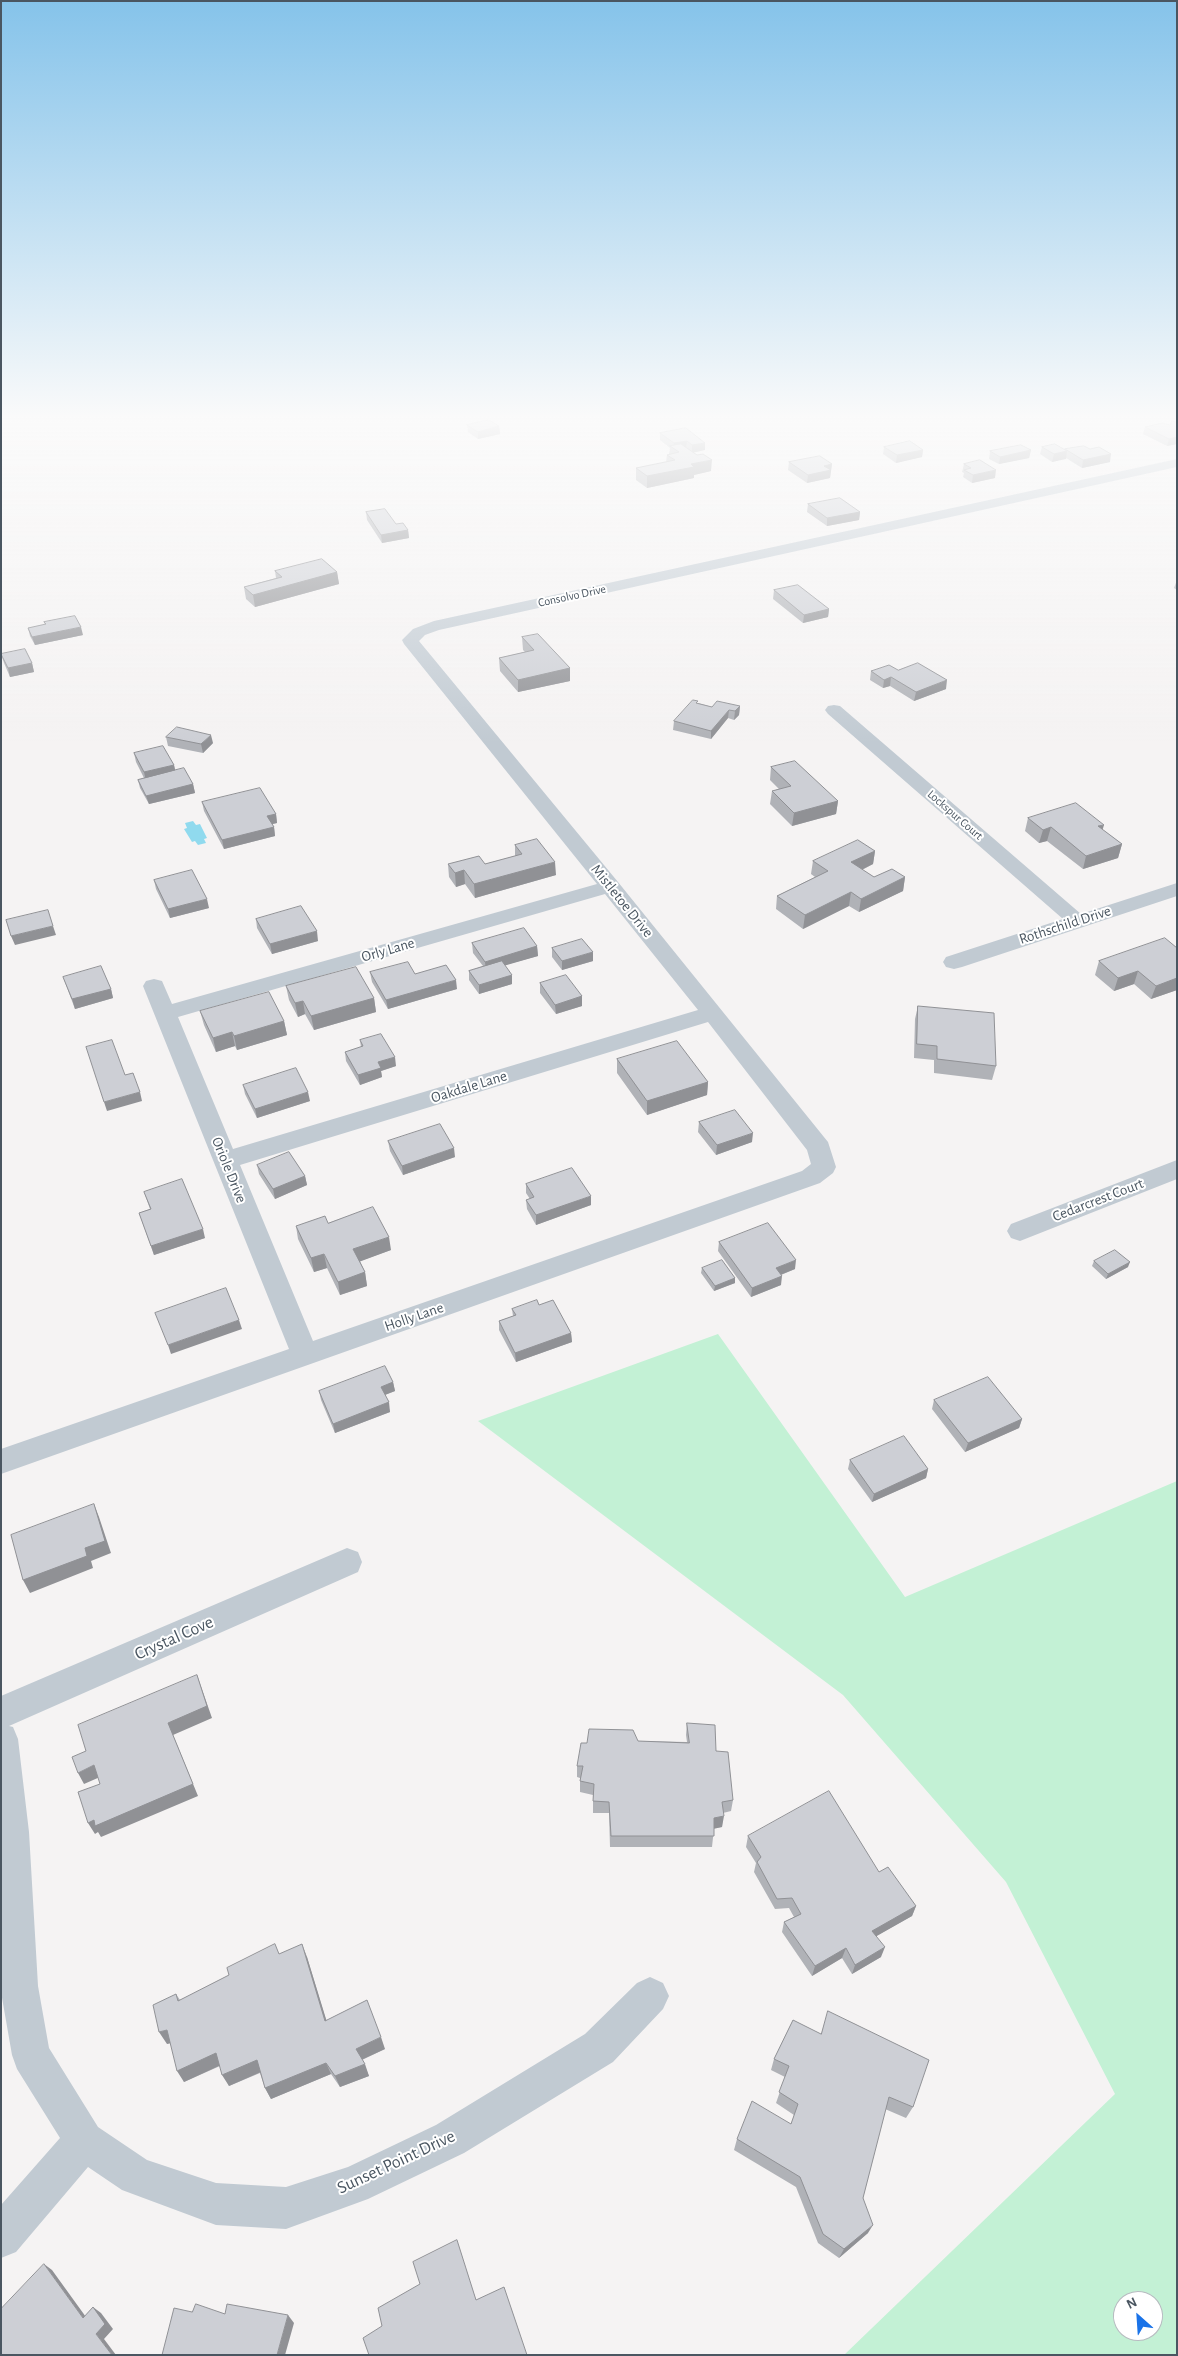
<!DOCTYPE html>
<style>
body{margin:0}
#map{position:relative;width:1178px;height:2356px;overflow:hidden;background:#f5f3f3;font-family:"Alegreya Sans",sans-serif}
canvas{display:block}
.frame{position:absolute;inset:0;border:2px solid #4a5661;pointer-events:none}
.north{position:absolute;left:1113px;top:2291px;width:50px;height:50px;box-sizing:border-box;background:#fff;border:1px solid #b7bbc0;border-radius:50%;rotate:334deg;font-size:14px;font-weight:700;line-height:20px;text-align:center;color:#4a5661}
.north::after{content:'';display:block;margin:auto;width:18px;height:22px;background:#1a73e8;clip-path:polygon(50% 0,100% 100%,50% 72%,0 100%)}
</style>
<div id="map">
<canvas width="1178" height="2356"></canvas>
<div class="frame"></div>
<div class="north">N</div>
</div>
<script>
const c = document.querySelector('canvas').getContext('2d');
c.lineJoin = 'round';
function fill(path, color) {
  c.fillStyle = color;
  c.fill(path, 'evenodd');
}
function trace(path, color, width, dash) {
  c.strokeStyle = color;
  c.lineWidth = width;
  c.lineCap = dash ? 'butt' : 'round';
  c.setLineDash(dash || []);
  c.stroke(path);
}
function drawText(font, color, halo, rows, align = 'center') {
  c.font = font + ' "Alegreya Sans",sans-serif';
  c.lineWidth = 4;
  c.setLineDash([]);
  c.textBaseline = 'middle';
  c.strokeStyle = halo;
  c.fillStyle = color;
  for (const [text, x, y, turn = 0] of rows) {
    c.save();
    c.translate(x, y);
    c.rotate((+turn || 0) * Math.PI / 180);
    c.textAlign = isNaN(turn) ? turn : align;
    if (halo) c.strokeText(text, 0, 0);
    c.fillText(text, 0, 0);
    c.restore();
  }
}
const green = new Path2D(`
 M718,1334l187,263 272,-116v874h-333l271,-261 -109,-212 -163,-187 -365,-274zM1123,2301h30v30h-30z`);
const water = new Path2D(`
 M193,821l3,4 4,-1 7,14 -3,1 2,4 -8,2 -3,-4 -3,1 -8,-13 3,-1 -2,-5z`);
const street = new Path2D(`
 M1177,459v8l-738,163 -14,5 -6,6 199,241 210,260 8,25 -3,6 -13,10 -819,291v-25l288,-100 -146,-363 3,-5 8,-2 8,2 10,23 425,-120 -193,-240 -2,-4 11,-11 21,-8zM605,894l93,116 -465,139 -55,-132zM708,1022l99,128 4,14 -9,7 -489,170 -73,-176z
 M834,705l6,1 241,208 96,-31v13l-215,71 -8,2 -8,-2 -3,-5 3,-5 117,-38 -235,-205 -3,-4 3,-4z
 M1177,1160v19l-157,62 -9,-3 -4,-7 4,-7z
 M347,1548l11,4 4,10 -4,10 -349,154 4,1 5,12 11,93 9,154 11,62 49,79 49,33 69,23 70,4 62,-20 88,-42 149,-91 52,-51 13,-6 13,6 6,13 -6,13 -50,53 -149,91 -96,46 -82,30 -70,-4 -94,-35 -34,-23 -72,85 -15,6v-53l59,-67 -43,-69 -5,-14 -11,-63v-296z`);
const wall = new Path2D(`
 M1177,422v22l-10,2 -24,-12 2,-7 25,-2z
 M467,425l32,1 1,8 -22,5 -10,-7z
 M686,428l19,22 -12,2 18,19 -17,4v3l-47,10 -11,-8v-12l30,-6 1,-7 2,-1 1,-6 -10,-8v-7z
 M884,447l39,3 -1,7 -26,6 -13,-9z
 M1042,447l23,3 45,12 -28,6 -16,-10 -14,4 -12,-8z
 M1031,450l-2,8 -30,6 -10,-5 1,-8z
 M789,462l43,2 -2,14 -23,5 -19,-13z
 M964,464l31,14 -23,5 -9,-6 1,-4 -2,-1z
 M808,504l52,8 -1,8 -32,6 -20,-14z
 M366,512l30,12 12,6 1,8 -27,5 -15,-23z
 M275,571l62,1 2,12 -84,23 -9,-8 -2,-12 32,-9z
 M1177,580v10l-3,-2z
 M774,590l55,19 -1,8 -25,6 -30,-24z
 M44,622l39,13 -48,10 -5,-9 -2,-8 17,-3z
 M522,637l48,31v13l-52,11 -18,-21 -1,-13 26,-6 -2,-2z
 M1,654l31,9 2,9 -24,5 -6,-14z
 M898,670l48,19 -32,12 -24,-15 -7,2 -13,-8 1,-9z
 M698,703l14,4 28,-1 -1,9 -5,5 -6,-2 -17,21 -38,-9 1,-9z
 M166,737l47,6 -10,10 -35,-7z
 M134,753l40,12 1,6 18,13 2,9 -46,11 -9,-16 -2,-8 6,-2 -8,-16z
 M771,767l67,34 -2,13 -44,12 -22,-22 2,-13 7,-2 -9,-9z
 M202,802l74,12 1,9 -5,1 2,3 1,9 -51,13 -20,-38z
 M1028,818l75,12 19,14 -4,14 -35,11 -36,-28 -8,2 -14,-12z
 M515,845l41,30 -81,23 -10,-14 -9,3 -7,-10 -1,-13h37l30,-8z
 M875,851l-2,13 -11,6 12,7h31l-2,14 -44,21 -10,-6 -46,23 -27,-20 1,-13 38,-19 -4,-3 2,-13z
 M154,880l55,28 -39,10 -14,-29z
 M256,919l62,22 -46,13 -15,-26z
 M472,943l65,3 1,10 -33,9 7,19 -33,10 -10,-14v-9l14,-5 -10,-13z
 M552,948l41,13 -31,9 -10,-13z
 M1177,948v42l-26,9 -17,-15 -20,7 -19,-16 4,-14z
 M370,972l45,2 42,15 -69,20 -16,-27z
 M63,977l48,12 2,9 -38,11z
 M540,983l42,13v10l-26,8 -16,-21z
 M286,986l88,12 2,14 -62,18 -9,-16 -7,3 -9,-17z
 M918,1006l78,60 -4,14 -58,-7v-13l-20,-2 1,-39z
 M200,1011l84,10 3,14 -50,15 -2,-4 -19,6 -12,-27z
 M360,1040l36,26 -15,5 1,6 -22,8 -14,-24 -1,-9 16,-5z
 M617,1059l91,23 -1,13 -60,20 -30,-42z
 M243,1085l67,16 -53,17 -12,-24z
 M699,1122l53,20 -36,13 -18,-23z
 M388,1141l67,16 -52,18 -13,-24z
 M257,1165l48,11 2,9 -32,14 -16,-25z
 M526,1184l65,21 -55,20 -9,-16 -1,-9 4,-1 -4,-6z
 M144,1192l61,46 -51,17 -15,-42 11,-4z
 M328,1223l63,27 -31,11 5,11 2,14 -27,9 -13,-27 -13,4 -16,-33 -2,-13z
 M719,1242l76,27 -14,6v10l-30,12 -33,-46z
 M1094,1261l34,6 -22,12 -14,-13z
 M702,1268l33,10v5l-21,8 -13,-18z
 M539,1305l32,28 1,9 -56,20 -17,-32v-9l14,-5 -1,-7z
 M393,1382l2,9 -10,4 5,17 -55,21 -14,-33 -2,-9z
 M934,1400l88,19 -3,9 -54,24 -33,-43z
 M850,1460l78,9 -2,9 -54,24 -24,-33z
 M687,1723l29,28 17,49 -2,11 -8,2 -1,14 -8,1 -2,19h-102l-1,-34h-16v-18l-13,-3v-14l-3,-1v-11l61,-25 49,1 -1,-7z
 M748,1836l131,36 37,34 -4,10 -36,20 5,21 -29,17 -10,-16 -30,18 -30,-44 2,-10 10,-5 -5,-9 -14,1 -21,-37 2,-9 -10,-16z
 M279,1954l28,3 19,63 59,29 -23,11 7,16 -29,11 -9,-13 -60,25 -6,-11 -5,-15 -31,13 -9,-20 -36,16 -14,-39 -3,1 9,-50 4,6z
 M793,2020l120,87 -7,11 -21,-9 -22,89 5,35 -29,25 -21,-15 -22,-56 -62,-37 3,-11 54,-15 3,-9 -18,-12 9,-26 -14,-7 3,-11z`);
const shadedWall = new Path2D(`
 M499,426l1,8 -22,5v-7z
 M1177,437v7l-10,2 2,-7z
 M687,441l-1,7 -13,1 1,-6z
 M705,443v7l-13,3v-8z
 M923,450l-1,7 -26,6 1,-8z
 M1031,450l-2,8 -30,6 1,-7z
 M1067,451l-1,8 -14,3 2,-8z
 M1111,454l-1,8 -28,6 1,-8z
 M712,460l-1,11 -17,4v3l-47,10v-12l44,-12z
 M832,464l-2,14 -23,5 1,-8 16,-9z
 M996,470l-1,8 -23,5 1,-8z
 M860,512l-1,8 -32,6v-8z
 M408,530l1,8 -27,5 -1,-8z
 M337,572l2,12 -84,23 -2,-12z
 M829,609l-1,8 -25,6 1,-8z
 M81,627l2,8 -48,10 -3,-8z
 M32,663l2,9 -24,5 -2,-9z
 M570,668v13l-52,11v-12z
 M891,677l-1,9 -7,2 1,-8z
 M947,680l-1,9 -32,12 2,-9z
 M740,706l-1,9 -5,5 1,-9z
 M729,710l-1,8 -17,21v-8z
 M211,735l2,8 -10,10 -2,-9z
 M174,765l2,9 -30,7 -2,-9z
 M193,784l2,9 -46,11 -3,-8z
 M838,801l-2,13 -44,12 2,-13z
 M276,814l1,9 -9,2 -1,-9z
 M1104,825l-4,13 -2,-12z
 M274,827l1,9 -51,13 -2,-9z
 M1051,827l-4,14 -8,2 4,-13z
 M1122,844l-4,14 -35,11 3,-13z
 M875,851l-2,13 -24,12 2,-14z
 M555,862l1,13 -81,23 -1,-14z
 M464,870l1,14 -9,3 -1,-14z
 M905,877l-2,14 -44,21 2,-13z
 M851,892l-2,14 -46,23 2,-14z
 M207,899l2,9 -39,10 -2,-9z
 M53,926l3,9 -41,10 -4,-9z
 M317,931l1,10 -46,13 -2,-10z
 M537,946l1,10 -52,15 -1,-9z
 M593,952v9l-31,9v-9z
 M1138,971l-4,13 -20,7 4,-13z
 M512,975v9l-33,10v-9z
 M1177,978v12l-26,9 5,-13z
 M456,980l1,9 -69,20 -2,-9z
 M111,989l2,9 -38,11 -3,-10z
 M582,996v10l-26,8 -1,-9z
 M374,998l2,14 -62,18 -3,-14z
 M303,1001l2,13 -7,3 -3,-14z
 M284,1021l3,14 -50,15 -3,-14z
 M232,1032l3,14 -19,6 -3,-14z
 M395,1057l1,9 -15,5 1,6 -22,8 -2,-10 20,-13z
 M708,1082l-1,13 -60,20v-14z
 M140,1092l2,9 -35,10 -3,-9z
 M308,1092l2,9 -53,17 -2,-9z
 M753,1133l-1,9 -36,13 1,-10z
 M454,1148l1,9 -52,18 -1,-9z
 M305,1176l2,9 -32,14 -2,-10z
 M591,1196v9l-55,20v-10z
 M203,1229l2,9 -51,17 -3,-9z
 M389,1237l2,13 -35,13 -3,-14z
 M324,1254l3,14 -13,4 -3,-14z
 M796,1260l-1,9 -20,8 1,-9z
 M1130,1262l-2,5 -22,12 2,-5z
 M365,1272l2,14 -27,9 -2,-13z
 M782,1276l-1,9 -30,12 1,-9z
 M735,1278v5l-21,8 1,-5z
 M239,1320l3,9 -71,25 -3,-9z
 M571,1333l1,9 -56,20 -1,-9z
 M393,1382l2,9 -13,5 -1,-9z
 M389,1402l1,10 -55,21 -2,-9z
 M1022,1419l-3,9 -54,24 3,-9z
 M928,1469l-2,9 -54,24 2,-8z
 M94,1504l5,13 12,36 -20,8 2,7 -63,25 -7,-13 62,-32z
 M197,1675l15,43 -39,17 25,61 -97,41 -3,-5 -3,2 -7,-11 80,-100z
 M94,1765l6,12 -16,7 -6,-11z
 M724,1816l-2,11 -9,2 1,-11z
 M916,1906l-4,10 -44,25 4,-10z
 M302,1944l5,13 23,75 -5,-11z
 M885,1947l-4,10 -29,17 3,-9z
 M846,1948l-4,10 -30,18 3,-10z
 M167,2030l8,12 -8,2 -8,-12z
 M381,2037l4,12 -24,11 -5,-11z
 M216,2053l7,11 -39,18 -7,-11z
 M257,2060l6,11 -34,15 -7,-11z
 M326,2063l5,11 -60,25 -6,-11z
 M365,2064l4,12 -29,11 -5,-11z
 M873,2225l-5,8 -29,25 5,-9z
 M44,2264l8,6 39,54 -8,-6z
 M93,2307l8,6 12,16 -9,10 12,16h-4l-16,-21z
 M288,2315l6,8 -9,32h-8z`);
const building = new Path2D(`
 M489,420l10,6 -21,6 -11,-7z
 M1172,421l5,1v15l-8,2 -24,-12 17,-4 8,2z
 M686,428l19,15 -13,2 -5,-4 -13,2 -14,-10z
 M910,441l13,9 -26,5 -13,-8z
 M681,444l16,11 6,-1 9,6 -21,4 3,3 -47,9 -11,-8 39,-8 -8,-5 12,-3 -9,-6z
 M1055,444l12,7 -13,3 -12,-7z
 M1021,445l10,5 -31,7 -10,-6z
 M1084,446l6,3 9,-2 12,7 -28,6 -18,-11z
 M820,456l12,8 -8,2 7,4 -23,5 -19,-13z
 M980,460l16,10 -23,5 -9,-5 7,-2 -7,-4z
 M840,498l20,14 -33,6 -19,-14z
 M385,509l11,15 7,-1 5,7 -27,5 -15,-23z
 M322,559l15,13 -84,23 -9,-8 38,-10 -7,-6z
 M798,585l31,24 -25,6 -30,-25z
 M75,616l6,11 -49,10 -4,-9 18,-4 -2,-2z
 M538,634l32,34 -52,12 -19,-22 35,-8 -12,-13z
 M25,649l7,14 -24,5 -7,-14z
 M918,663l29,17 -31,12 -25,-15 -7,3 -13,-9 18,-6 9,5z
 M693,700l5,1 -2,2 16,4 5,-6 23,5 -5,5 -6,-1 -18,21 -37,-10z
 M177,727l34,8 -10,9 -35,-7z
 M163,746l11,19 -30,7 -10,-19z
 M795,761l43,40 -44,12 -22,-22 19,-5 -20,-19z
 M184,768l9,16 -47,12 -8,-16z
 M260,788l16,26 -9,2 7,11 -52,13 -20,-38z
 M1076,803l28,22 -6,1 24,18 -36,12 -35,-29 -8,3 -15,-12z
 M537,839l18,23 -81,22 -10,-14 -9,3 -7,-9 31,-8 6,8 37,-10 -7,-9z
 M858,840l17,11 -24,11 23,15 18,-8 13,8 -44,22 -10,-7 -46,23 -28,-19 51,-25 -15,-10z
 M192,870l15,29 -39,10 -14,-29z
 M301,906l16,25 -47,13 -14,-25z
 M48,910l5,16 -42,10 -5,-16z
 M524,928l13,18 -52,16 -13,-19z
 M1165,938l12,10v30l-21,8 -18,-15 -20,7 -19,-17z
 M582,939l11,13 -31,9 -10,-13z
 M502,961l10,14 -33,10 -10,-14z
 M408,962l7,12 31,-9 10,15 -70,20 -16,-28z
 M101,966l10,23 -39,10 -9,-22z
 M356,967l18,31 -63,18 -8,-15 -8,2 -9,-17z
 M566,975l16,21 -27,9 -15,-22z
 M269,992l15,29 -50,15 -2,-4 -19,6 -13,-27z
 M918,1006l76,7 2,53 -59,-7v-13l-20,-2z
 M381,1034l14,23 -17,5 3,6 -23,7 -13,-23 18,-6 -3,-6z
 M112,1040l13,35 8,-2 7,19 -36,10 -18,-55z
 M677,1041l31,41 -61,19 -30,-42z
 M296,1068l12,24 -53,17 -12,-24z
 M735,1110l18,23 -36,12 -18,-23z
 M440,1124l14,24 -52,18 -14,-25z
 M289,1152l16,24 -32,13 -16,-24z
 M572,1168l19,28 -55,19 -10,-15 8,-3 -8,-13z
 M182,1179l21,50 -52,17 -12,-33 12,-4 -7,-17z
 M373,1207l16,30 -36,12 12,23 -27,10 -14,-28 -13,4 -15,-32 29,-10 3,7z
 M768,1223l28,37 -20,8 6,8 -30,12 -33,-46z
 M1115,1250l15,12 -22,12 -14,-13z
 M722,1260l13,18 -20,8 -13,-18z
 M226,1288l13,32 -71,25 -13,-32z
 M537,1300l2,5 14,-5 18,33 -56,20 -16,-32 17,-6 -4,-6z
 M385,1366l8,16 -12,5 8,15 -56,22 -14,-33z
 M988,1377l34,42 -54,24 -34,-43z
 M904,1436l24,33 -54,25 -24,-34z
 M94,1504l11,37 -20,7 2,8 -64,24 -12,-45z
 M197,1675l10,31 -39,17 25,61 -98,42 -1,-6 -6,3 -10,-31 22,-8 -6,-19 -16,8 -6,-16 14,-6 -8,-26z
 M687,1723l28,2 1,26 12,1 5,48 -11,2 2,14 -10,2v18h-103l-2,-34 -16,-1 1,-17 -14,-3 3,-15h-6l4,-23h6l2,-14 44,1 5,11 51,2z
 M829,1791l50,81 9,-5 28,39 -44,25 13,16 -30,18 -9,-17 -31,18 -31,-44 17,-8 -9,-16 -15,1 -20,-37 4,-5 -13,-21z
 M275,1944l4,10 23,-10 23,77 42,-21 14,37 -25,12 9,15 -30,12 -9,-13 -61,25 -8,-28 -35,15 -6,-22 -39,18 -10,-41 -8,2 -6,-27 23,-11 2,7 51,-26 -2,-7z
 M828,2011l101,49 -16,47 -24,-10 -26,101 10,27 -29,24 -21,-15 -23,-57 -63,-38 15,-38 39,23 7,-20 -19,-12 10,-26 -15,-7 19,-39 28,14z
 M457,2240l19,60 28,-13 23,68h-158l-6,-17 19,-12 -4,-18 42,-24 -7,-22z
 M44,2264l39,54 10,-11 12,17 -9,10 16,21h-111v-46z
 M196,2304l29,10 2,-10 61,11 -11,40h-115l12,-47 18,4z`);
const farStreetnames = [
 ["Consolvo Drive",572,596,-12],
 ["Lockspur Court",955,815,41]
];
const streetNames = [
 ["Mistletoe Drive",622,901,51],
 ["Rothschild Drive",1065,925,-18],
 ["Orly Lane",388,950,-16],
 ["Oakdale Lane",469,1087,-17],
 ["Oriole Drive",229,1170,68],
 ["Cedarcrest Court",1098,1200,-21],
 ["Holly Lane",414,1317,-19]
];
const nearStreetnames = [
 ["Crystal Cove",174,1638,-24],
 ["Sunset Point Drive",396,2162,-25]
];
fill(green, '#c3f1d5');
fill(water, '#90daee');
fill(street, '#c1cad2');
fill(wall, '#b0b2b7');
fill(shadedWall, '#909195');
fill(building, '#cdcfd5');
trace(building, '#909195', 1);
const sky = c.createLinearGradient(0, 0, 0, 744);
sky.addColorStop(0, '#85c3ea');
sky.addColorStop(0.56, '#fafafa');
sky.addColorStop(1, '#fafafa00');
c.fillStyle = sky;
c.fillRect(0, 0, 1178, 744);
drawText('12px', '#4a5661', '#fff', farStreetnames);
drawText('15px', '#4a5661', '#fff', streetNames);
drawText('18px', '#4a5661', '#fff', nearStreetnames);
</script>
